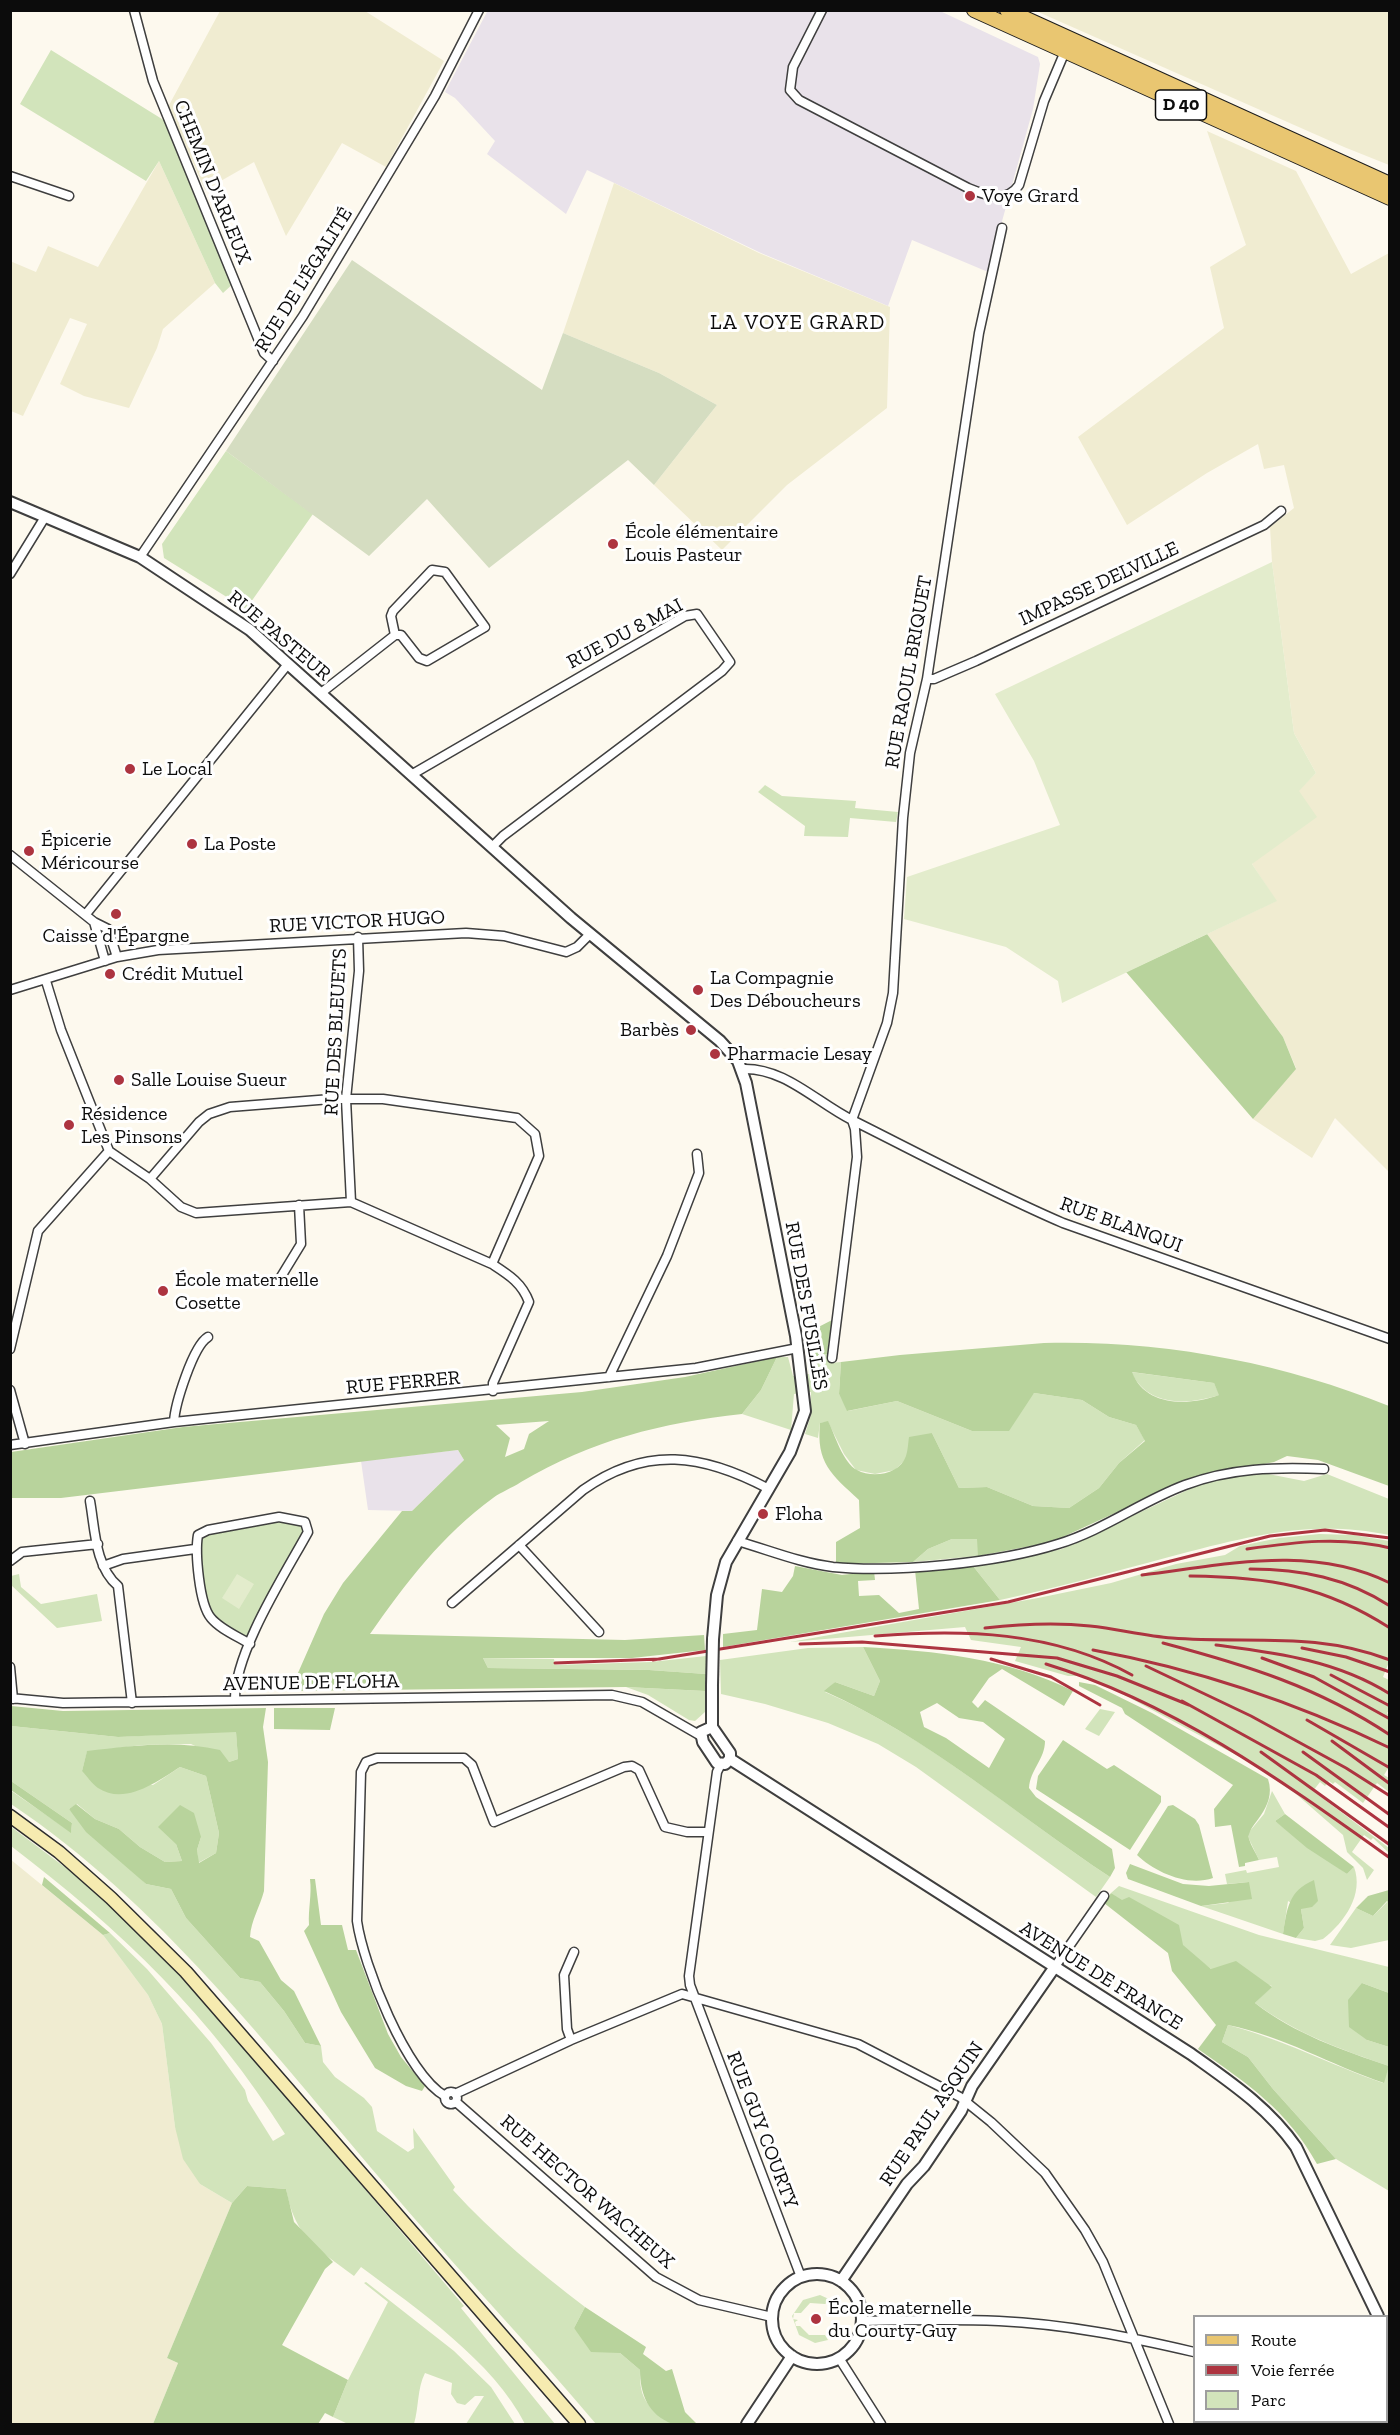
<!DOCTYPE html>
<meta charset="utf-8">
<style>
body{margin:0}
#map{position:relative;width:1400px;height:2435px;overflow:hidden;background:#fdf9ee;font-family:"Zilla Slab",serif}
canvas{display:block}
.frame{position:absolute;inset:0;border:12px solid #0c0c0c;pointer-events:none}
.legend{position:absolute;left:1193px;top:2315px;width:195px;height:108px;box-sizing:border-box;background:#fff;border:2px solid #9e9e9e;margin:0;padding:8px 10px;list-style:none;font-size:18px;color:#0c0c0c}
.legend li{display:flex;align-items:center;gap:12px;height:30px}
.legend b{width:30px;border:2px solid #9e9e9e}
</style>
<div id="map">
<canvas width="1400" height="2435"></canvas>
<div class="frame"></div>
<ul class="legend">
<li><b style="height:8px;background:#e9c671"></b>Route</li>
<li><b style="height:8px;background:#ad3440"></b>Voie ferrée</li>
<li><b style="height:16px;background:#d2e4bb"></b>Parc</li>
</ul>
</div>
<script>
const c = document.querySelector('canvas').getContext('2d');
c.lineJoin = 'round';
function fill(path, color) {
  c.fillStyle = color;
  c.fill(path, 'evenodd');
}
function trace(path, color, width, dash) {
  c.strokeStyle = color;
  c.lineWidth = width;
  c.lineCap = dash ? 'butt' : 'round';
  c.setLineDash(dash || []);
  c.stroke(path);
}
function drawText(font, color, halo, rows, align = 'center') {
  c.font = font + ' "Zilla Slab",serif';
  c.lineWidth = 6;
  c.setLineDash([]);
  c.textBaseline = 'middle';
  c.strokeStyle = halo;
  c.fillStyle = color;
  for (const [text, x, y, turn = 0] of rows) {
    c.save();
    c.translate(x, y);
    c.rotate((+turn || 0) * Math.PI / 180);
    c.textAlign = isNaN(turn) ? turn : align;
    if (halo) c.strokeText(text, 0, 0);
    c.fillText(text, 0, 0);
    c.restore();
  }
}
const industrial = new Path2D(`
 M488,10l452,1 98,46 2,7 -7,45 -45,163 -76,-32 -24,66 -127,-53 -174,-83 -21,44 -79,-60 8,-13 -40,-43 -10,-6z
 M458,1450l6,10 -52,51 -44,-1 -7,-49z`);
const farmland = new Path2D(`
 M220,11h145l79,50 -58,106 -44,-24 -56,93 -32,-74 -49,28 -37,-83z
 M1036,11h353v154l-45,-18z
 M1207,131l89,40 55,103 38,-21v919l-54,-54 -23,40 -59,-39 43,-51 -13,-31 -76,-103 69,-33 -24,-37 47,-74 17,-17 -22,-40 -22,-171 -2,-35 24,-19 -10,-43 -20,4 -6,-25 -51,29 -80,52 -49,-88 146,-109 -14,-61 36,-22z
 M159,161l56,122 -52,46 -6,19 -28,60 -45,-12 -24,-12 27,-60 -17,-6 -47,98 -12,-5 -1,-150 26,11 12,-26 50,21z
 M614,183l145,70 131,54 -3,101 -100,77 -65,65 -68,-65 63,-80 -58,-32 -96,-40z
 M10,1859l93,76 45,60 14,29 13,103 25,57 32,19 -65,155 11,5 -25,61h-142z`);
const green = new Path2D(`
 M51,50l119,74 65,158 -12,11 -8,-10 -56,-122 -13,20 -126,-77z
 M226,451l87,63 -67,95 -82,-51 -2,-14z
 M765,785l17,11 74,5 -1,7 43,4 -2,10 -46,-4 -2,19 -44,-1 1,-10 -47,-34z
 M806,1353l7,4 14,-3 3,9 11,-1 -2,32 9,17 49,-10 75,30 62,-38 48,7 27,17 27,8 9,15 -26,23 -20,25 -30,20 -36,-2 -46,-19 -28,1 -27,-55 -37,37 -20,4 -19,-4 -12,-16 -16,-32 -8,1 -2,15 -13,-4 6,-19v-23l-17,2 -3,36 -49,-16 19,-24 16,-33h11l5,19 16,-2z
 M1131,1372l83,11 6,12c-33,10 -72,12 -89,-23z
 M1258,1472l46,9 23,-7 62,25v36c-79,-16 -143,2 -220,22 -56,15 -112,31 -169,43l-27,-34 89,-17 134,-63 28,-9z
 M279,1517l26,5 3,10 -58,112 -34,-21 -11,-14 -7,-74z
 M1319,1534l35,1 35,6v114l-3,5 3,2 -6,15 6,3v30l-2,3 2,3v51l-5,8 5,3v14l-12,-9 -14,20 -28,-21 -2,2 -4,-3 -4,5 -5,-4 -7,9 76,57v5l-16,-15 -2,2 -7,-5 -12,17 22,18 -7,10 -4,-12 -16,-16 -4,-17 -47,-41 -43,-30 -140,-75 -34,-13h-11l-53,-15 6,-14 -50,-7 -6,-13 -175,15 248,-44 73,-15 65,-19 49,-9 15,-9 39,-8z
 M952,1539h26v17l-65,6 15,-13z
 M19,1574l2,13 20,17 56,-10 5,27 -45,7 -46,-43v-9z
 M863,1647l17,34 -6,15 -39,-14 -10,10c104,45 191,123 285,185l-14,20 -180,-130 -38,-23 -50,-21 -63,-19 -44,-10 -1,-34 88,-12z
 M706,1656v18l-57,-4 -161,-2 -5,-10 71,1 1,6 96,-3z
 M626,1687l79,4v21l-10,9 -6,-1 -41,-25z
 M1100,1709l15,3 -16,24 -14,-7z
 M11,1726l107,11 118,-6 2,28 -9,3 -38,-18 -49,1 -55,7 -5,19 71,14 27,-18 26,9 13,57 -3,20 -18,10 -1,-13 4,-13 -25,7 6,17 -17,1 -25,-15 -21,-18 -24,-10 -18,-15 -8,5 77,75 25,5 15,29 54,60 20,4 24,29 21,32 16,3 2,16 12,15 29,21 8,9 5,24 31,21 6,-4 -1,-20 42,59 -2,3c40,44 85,81 132,117l-11,21 46,25 20,17c-1,32 9,37 33,54h-77c-69,-82 -143,-159 -212,-241 -115,-135 -225,-280 -373,-379l-1,-14 61,42 1,-9 -61,-42z
 M1272,1791l13,23 -10,7 72,53 7,-7c10,27 -9,55 -31,72l-8,2 -19,-3 8,-10 -3,-19 -13,-8 -5,33 -82,-28 27,-3 21,-21 -22,2 -2,-10 21,-4 1,3 32,-6 -2,-10 -18,3 -10,-21v-7l15,-18z
 M10,1826l60,45 78,69 92,102 224,264 -3,2 94,116h-30c-31,-62 -109,-116 -164,-157l-7,9c-37,-28 -59,-38 -68,-87l-39,-3 -15,17 -32,-19 -17,-25 -8,-32 -13,-103 -14,-29 -45,-60 7,-2 37,36 64,74 34,47 3,11 25,40 12,-7c-73,-117 -165,-205 -274,-288z
 M1119,1886l140,49 130,32v26l-27,-10 5,57 22,7v144l-53,-32 -63,-70 -25,-32 -26,-15 6,-17c54,14 103,40 155,58l6,-17c-47,-16 -94,-33 -134,-63l17,-17 -61,-17 -100,-76z
 M1388,1901l1,39 -38,8 -21,-3 26,-37 17,8z
 M366,2282l88,69 37,36 24,37h-49l18,-28h-9l-10,9 -8,-2 -6,-9 1,-11 -27,-10c-8,16 -6,34 -11,51h-66l-15,-7 15,-37 40,-78 -24,-19z
 M820,2295l11,5 -6,4 -15,-1 -9,10h-7l-1,6 5,1 -3,2 1,4h4l9,9h16l3,5 -13,3 -16,-8 -7,-19 11,-16z`);
const forest = new Path2D(`
 M1207,934l76,103 13,32 -43,50 -127,-147z
 M832,1320l-5,34 -14,3 -7,-4 -3,-18z
 M1044,1343c118,-3 236,19 345,63v80l-71,-26 -31,-4 -13,6 -85,17 -137,63 -74,14 -1,-17h-25l-24,10 -15,13 -77,2v-22l24,-14 -1,-28c-28,-26 -43,-37 -39,-77l8,-2c7,14 15,42 29,49 16,9 43,4 49,-14 2,-6 2,-13 3,-19l23,-4 27,55 28,-1 46,19 36,2 30,-20 20,-25 26,-22 -9,-16 -27,-8 -27,-17 -48,-7 -25,38h-37l-75,-30 -50,10 -8,-17 2,-32 59,-7zM1132,1372l82,11 5,12c-30,11 -74,12 -87,-23z
 M777,1357l-16,33 -19,24c-81,9 -150,26 -221,68 -9,6 -20,10 -28,16 -50,36 -88,86 -123,136l255,6 79,-5 1,15 -73,8h-149l5,10 161,2 57,4 -1,17 -79,-4 -336,4 34,-77 19,-31 59,-72h10l52,-51 -6,-10 -397,48h-50v-46l172,-25 399,-35 103,-15zM549,1421l-20,13 -5,15 -19,8 5,-19 -14,-13z
 M795,1566l47,9 32,-4 1,9 -17,1 1,15 20,-1 20,18 20,-4 -4,-39 58,-4 27,34 -277,47v-13l34,-4 5,-41 20,3 11,-16z
 M863,1647c73,4 144,11 210,44l-9,15 -62,-37 -13,9 -17,24 6,6 7,-8 60,41c0,18 -15,29 -16,47l7,9 76,52 3,19 -5,9c-94,-62 -182,-140 -286,-186l11,-9 39,14 6,-15zM937,1703l22,15 24,4 22,17 -16,29 -43,-30 -22,-11 -4,-15z
 M1079,1682l16,3 57,28 116,66c10,30 -23,47 -19,60 2,7 7,14 10,21l-14,3v3l-6,1 -8,-42 -16,2 -1,-18 19,-24 -108,-71 -3,-6 -43,-22z
 M11,1706l52,5 203,-3 -3,19 5,35 -4,129c-4,16 -13,29 -14,46l9,4 22,39 13,11 27,55 -16,-3 -21,-32 -24,-29 -20,-4 -54,-60 -15,-29 -25,-5 -60,-52 -17,-23 7,-5 19,15 24,10 21,18 25,15 17,-1 -6,-17 -18,-17 22,-22 14,8 7,24 -4,13 2,13 17,-10 3,-20 -13,-57 -26,-9c-22,14 -55,39 -82,21 -6,-4 -11,-12 -16,-17l5,-20c45,-5 89,-11 133,-1l9,12 9,-3 -2,-27 -118,5 -107,-11z
 M274,1708h61l-5,22 -56,-1z
 M1063,1740l44,29 7,-4 47,31v6l-31,48 -94,-61 2,-13z
 M11,1781l61,42 -1,10 -60,-43z
 M1173,1805l22,14 4,6 14,53c-26,9 -58,-6 -76,-23l31,-49z
 M1285,1814l69,53 -7,7 -40,-26 -32,-27z
 M1130,1864l53,20 26,2 40,-4 3,17 -51,7 -73,-27 -2,-6z
 M44,1877l66,56 -7,2 -61,-50z
 M310,1879h5l6,46h21l6,25h8l32,84 13,23 24,29 -3,5 -16,-5 -31,-18 -34,-56 -37,-81 5,-6c-1,-16 3,-30 1,-46z
 M1314,1880l4,21 -6,6 -11,2 3,19 -8,10 -13,-4c4,-25 5,-43 31,-54z
 M1389,1890v13l-2,-2 -14,15 -17,-8 12,-12z
 M1111,1893l11,7 7,-3 50,28 4,20 28,24 25,-8 36,26 -17,16c40,31 87,47 134,63l-5,17c-53,-18 -101,-47 -156,-58l-6,17 26,15 25,32 63,70 -19,5c-30,-54 -69,-80 -119,-115l18,-24 -44,-54 -4,-18 -64,-50z
 M1362,1983l27,10v54l-22,-7 -18,-13 -1,-27z
 M247,2186l39,3 8,33 39,40 -8,7 -43,76 66,35 -15,37 -8,-4 -7,11h-165l25,-61 -11,-5 65,-155z
 M585,2307l61,40 -3,7 23,17 6,-2 13,43 12,12c-7,1 -18,3 -24,0 -25,-9 -33,-30 -33,-54l-20,-17 -29,-1 -17,-24z`);
const cemetery = new Path2D(`
 M352,260l190,130 21,-57 96,40 58,32 -63,80 -26,-25 -139,108 -62,-69 -58,57 -143,-105z`);
const pitch = new Path2D(`
 M1272,562l22,171 22,40 -17,18 18,26 -65,47 25,37 -215,102 -4,-22 -52,-34 -102,-28 3,-42 153,-52 -26,-64 -39,-67z
 M237,1574l17,10 -15,25 -17,-11z`);
const minor = new Path2D(`
 M134,10l19,71 111,272 9,8
 M822,10l-29,57 -3,23 9,10 169,88c17,7 38,16 51,-3l25,-84 22,-52
 M10,176l59,20
 M140,557l163,-241 132,-220 44,-86
 M10,574l35,-57
 M927,679h7l42,-18 288,-136 17,-14
 M321,693l74,-58 -4,-19 2,-5 39,-41 13,2 40,55 -58,34 -8,-3 -18,-23h-6
 M411,775l274,-159 12,-2 33,48 -8,9 -219,165 -11,11
 M10,855l84,67 14,7 9,28
 M86,914l202,-250
 M94,922l11,39
 M10,990l107,-33 41,-7 308,-17 38,3 62,16 11,-5 13,-13
 M742,1069c42,-2 74,33 110,51 70,35 139,72 211,103l327,116
 M852,1120l35,-97 6,-30 10,-175 7,-65 17,-74 52,-346 23,-105
 M109,1151l41,28 31,28 15,6 155,-11 141,62c17,11 30,19 37,38l-36,81v8
 M150,1179l49,-57 10,-8 21,-7 101,-8h52l134,19 18,16 4,22 -47,108
 M351,1202l-5,-103 13,-128 -1,-34
 M279,1280l22,-36 -2,-39
 M10,1349l28,-118 71,-80 -48,-121 -15,-49
 M832,1358l25,-201 -2,-28 -3,-9
 M609,1377l58,-121 32,-83 -2,-19
 M10,1390l15,54
 M174,1422c1,-18 19,-76 34,-85
 M10,1445l164,-23 522,-54 102,-20
 M90,1501c5,28 5,66 28,85l14,117
 M737,1541c32,9 63,22 96,26 62,6 165,-4 225,-23 44,-13 84,-43 127,-59 46,-17 90,-18 139,-16
 M519,1545l80,87
 M10,1561l12,-9 76,-8
 M103,1566l20,-7 72,-10
 M452,1603l131,-113c63,-45 120,-36 186,-1
 M10,1667l3,32
 M10,1698l53,5 549,-8 30,7 59,34
 M235,1700c-1,-47 50,-126 73,-168l-3,-10 -26,-5 -71,13 -10,5c-3,17 1,69 13,83 9,11 26,18 39,26
 M721,1764l-4,8 -28,204 1,9 111,292
 M1054,1968l50,-72
 M571,2040l-4,-11 -3,-54 10,-23
 M445 2098a6 6 0 1 1 12 0a6 6 0 1 1-12 0Z
 M455,2094l116,-54 111,-46 176,50 102,53 31,25 54,51 40,57 18,32 66,162
 M445,2096c-39,-22 -82,-132 -88,-175l4,-149 5,-10 11,-4h87l8,7 22,57 130,-55 8,-1 7,4 26,57 22,5h21
 M456,2102l200,175 43,23 73,17
 M862,2321c45,-1 92,-2 137,0 66,3 131,16 195,31
 M839,2358l42,66
 M1386,2410l4,1`);
const tertiary = new Path2D(`
 M10,502l130,55 110,73 321,288 149,123 18,20 8,22 50,253 9,75 -15,41 -64,110 -9,33 -4,44
 M712,1727l-11,5 2,10 14,21 8,1 5,-5
 M712,1727v-42
 M712,1727l18,26v6
 M730,1759l461,295c39,28 77,53 105,93l82,169
 M772 2319a45 45 0 1 1 90 0a45 45 0 1 1-90 0Z
 M841,2281l66,-97 17,-18 37,-55 11,-25 82,-118
 M1386,2334l4,6
 M747,2424l45,-68`);
const secondary = new Path2D(`
 M10,1816l49,36 52,46 75,74 393,452`);
const primary = new Path2D(`
 M974,10l416,188
 M1007,10l383,174`);
const rail = new Path2D(`
 M1247,1549c48,-7 95,-13 143,-1
 M1250,1569c51,0 97,9 140,37
 M1142,1575c84,-10 168,-31 248,8
 M1190,1576c78,1 133,9 200,52
 M985,1628c35,-4 70,-6 105,-2 28,3 55,10 82,12 77,6 143,-7 218,22
 M875,1636c88,-7 178,-5 257,39
 M1163,1643c83,22 155,44 227,92
 M800,1644l62,-2 195,16 60,18 72,29
 M1216,1645c60,8 120,15 174,49
 M1302,1648l44,9 44,15
 M1093,1650c103,19 202,52 297,98
 M1262,1658l52,19 76,42
 M991,1659l60,18 49,28
 M653,1660l355,-58 262,-66 55,-6 65,8
 M555,1663l105,-4
 M1046,1664c128,39 236,117 344,194
 M1146,1666l105,50 95,52 44,28
 M1331,1675l59,31
 M1182,1701l134,74 74,53
 M1307,1720l83,48
 M1332,1741l58,43
 M1261,1752l129,93
 M1303,1752l87,63`);
const tertiaryBridge = new Path2D(`
 M712,1685l1,-46`);
const markers = [
 [970,196,6,"#ad3440"],
 [613,544,6,"#ad3440"],
 [130,769,6,"#ad3440"],
 [192,844,6,"#ad3440"],
 [29,851,6,"#ad3440"],
 [116,914,6,"#ad3440"],
 [110,974,6,"#ad3440"],
 [698,990,6,"#ad3440"],
 [691,1030,6,"#ad3440"],
 [715,1054,6,"#ad3440"],
 [119,1080,6,"#ad3440"],
 [69,1125,6,"#ad3440"],
 [163,1291,6,"#ad3440"],
 [763,1514,6,"#ad3440"],
 [816,2319,6,"#ad3440"]
];
const shields = [
 [1181,105,51]
];
const shieldNames = [
 ["D 40",1181,105]
];
const streetNames = [
 ["CHEMIN D'ARLEUX",212,182,68],
 ["RUE DE L'ÉGALITÉ",304,280,-58],
 ["IMPASSE DELVILLE",1099,584,-25],
 ["RUE DU 8 MAI",625,634,-28],
 ["RUE PASTEUR",279,636,40],
 ["RUE RAOUL BRIQUET",909,672,-80],
 ["RUE VICTOR HUGO",357,922,-3],
 ["RUE DES BLEUETS",336,1032,-87],
 ["RUE BLANQUI",1121,1225,20],
 ["RUE DES FUSILLÉS",806,1306,80],
 ["RUE FERRER",403,1383,-5],
 ["AVENUE DE FLOHA",311,1683,-1],
 ["AVENUE DE FRANCE",1101,1976,32],
 ["RUE PAUL ASQUIN",932,2114,-56],
 ["RUE GUY COURTY",762,2130,69],
 ["RUE HECTOR WACHEUX",587,2192,41]
];
const poiNames = [
 ["Voye Grard",982,196],
 ["École élémentaire",625,532],
 ["Louis Pasteur",625,555],
 ["Le Local",142,769],
 ["Épicerie",41,840],
 ["Méricourse",41,863],
 ["La Poste",204,844],
 ["Caisse d'Épargne",116,936,"center"],
 ["Crédit Mutuel",122,974],
 ["La Compagnie",710,978],
 ["Des Déboucheurs",710,1001],
 ["Barbès",679,1030,"right"],
 ["Pharmacie Lesay",727,1054],
 ["Salle Louise Sueur",131,1080],
 ["Résidence",81,1114],
 ["Les Pinsons",81,1137],
 ["École maternelle",175,1280],
 ["Cosette",175,1303],
 ["Floha",775,1514],
 ["École maternelle",828,2308],
 ["du Courty-Guy",828,2331]
];
const neighbourhoodNames = [
 ["LA VOYE GRARD",798,323]
];
fill(industrial, '#e9e2ea');
fill(farmland, '#f0ecd1');
fill(green, '#d2e4bb');
fill(forest, '#b8d39c');
fill(cemetery, '#d5ddc1');
fill(pitch, '#e3eccc');
trace(minor, '#3f3f3f', 11);
trace(tertiary, '#3f3f3f', 14);
trace(secondary, '#2e2e2e', 15);
trace(primary, '#1d1d1d', 16);
trace(minor, '#fff', 8);
trace(tertiary, '#fff', 10);
trace(secondary, '#f6ebb0', 12);
trace(primary, '#e9c671', 14);
trace(rail, '#ad3440', 3);
trace(tertiaryBridge, '#3f3f3f', 14, []);
trace(tertiaryBridge, '#fff', 10);
for (const [x, y, r, color] of markers) {
  const dot = new Path2D();
  dot.arc(x, y, r, 0, 2 * Math.PI);
  c.fillStyle = color;
  c.fill(dot);
  trace(dot, '#fff', 2);
}
for (const [x, y, w] of shields) {
  const box = new Path2D();
  box.roundRect(x - w / 2, y - 15, w, 30, 4.5);
  c.fillStyle = '#fff';
  c.fill(box);
  trace(box, '#0c0c0c', 1.5);
}
drawText('bold 18px', '#0c0c0c', null, shieldNames);
drawText('20px', '#0c0c0c', '#fff', streetNames);
drawText('20px', '#0c0c0c', '#fff', poiNames, 'left');
c.letterSpacing = '1.5px';
drawText('21px', '#0c0c0c', '#fff', neighbourhoodNames);
c.letterSpacing = '0px';
</script>
